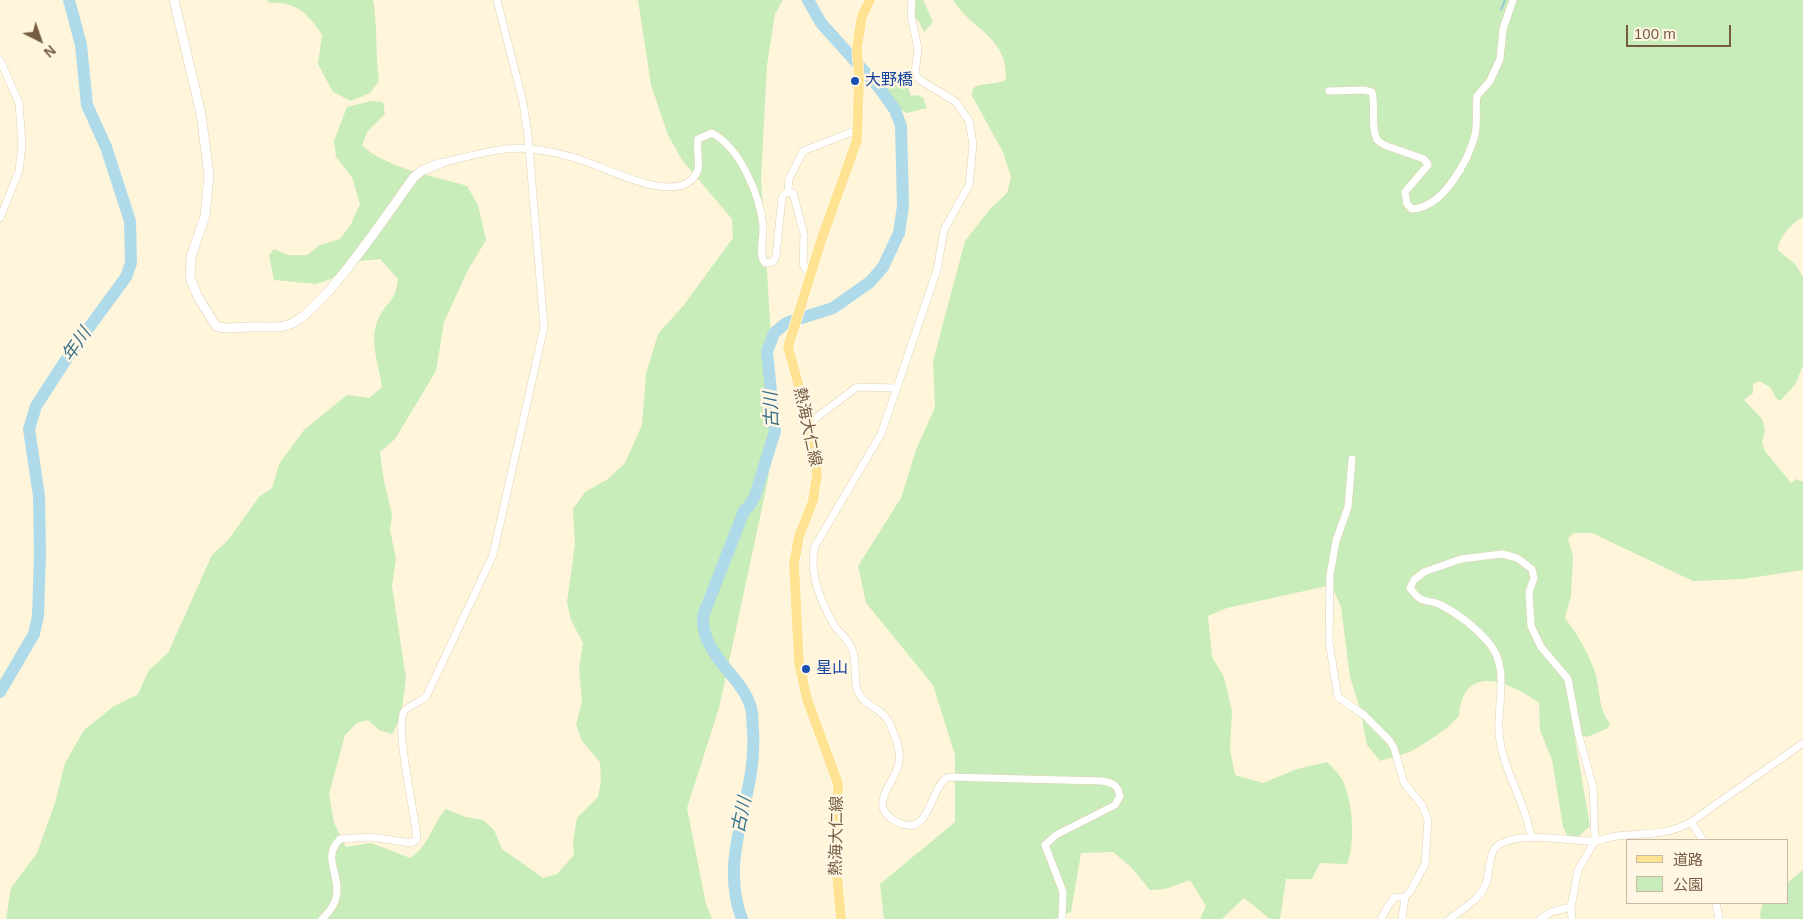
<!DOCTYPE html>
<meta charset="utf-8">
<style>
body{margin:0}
#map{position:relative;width:1803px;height:919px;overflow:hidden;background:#fef5db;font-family:Arial,"Noto Sans JP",sans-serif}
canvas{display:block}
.legend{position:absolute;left:1626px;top:839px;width:162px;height:65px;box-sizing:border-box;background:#fff7e4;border:1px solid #c8b9a4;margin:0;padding:6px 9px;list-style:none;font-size:15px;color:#755b43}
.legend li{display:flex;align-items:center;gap:10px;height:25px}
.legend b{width:25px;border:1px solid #c8b9a4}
.north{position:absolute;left:15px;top:15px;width:50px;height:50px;-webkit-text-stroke:4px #fff7e4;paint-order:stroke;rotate:139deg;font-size:14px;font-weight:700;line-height:20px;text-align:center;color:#755b43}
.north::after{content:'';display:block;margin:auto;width:18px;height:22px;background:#755b43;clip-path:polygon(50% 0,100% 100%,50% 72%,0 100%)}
.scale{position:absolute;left:1626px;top:25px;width:105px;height:22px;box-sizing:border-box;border:2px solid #755b43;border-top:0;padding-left:6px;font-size:15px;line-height:18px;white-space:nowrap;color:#755b43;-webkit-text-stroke:4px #fff7e4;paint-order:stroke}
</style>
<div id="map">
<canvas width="1803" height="919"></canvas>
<ul class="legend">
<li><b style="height:6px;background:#ffe392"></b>道路</li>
<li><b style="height:14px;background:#c8ecba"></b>公園</li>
</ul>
<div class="north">N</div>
<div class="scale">100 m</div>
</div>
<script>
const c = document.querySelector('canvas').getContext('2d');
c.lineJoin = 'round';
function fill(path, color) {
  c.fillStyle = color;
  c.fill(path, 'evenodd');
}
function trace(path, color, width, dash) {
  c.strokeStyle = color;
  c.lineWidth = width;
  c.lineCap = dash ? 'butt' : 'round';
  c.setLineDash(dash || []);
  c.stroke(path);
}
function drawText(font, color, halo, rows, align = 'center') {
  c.font = font + ' Arial,"Noto Sans JP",sans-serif';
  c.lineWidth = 5;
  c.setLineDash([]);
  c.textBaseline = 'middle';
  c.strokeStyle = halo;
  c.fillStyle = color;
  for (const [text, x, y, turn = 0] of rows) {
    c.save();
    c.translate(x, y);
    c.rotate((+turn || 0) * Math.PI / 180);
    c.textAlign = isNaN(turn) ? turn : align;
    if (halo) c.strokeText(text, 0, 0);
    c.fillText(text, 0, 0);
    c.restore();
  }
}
const green = new Path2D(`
 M267,0h106c5,26 2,54 6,81l-9,12 -19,8 -18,-9 -15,-28 4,-29c-13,-21 -27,-34 -52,-32z
 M638,0h145l-8,14 -8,51 -6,113 10,158 3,81 -6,63 -49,228 -32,100 19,96 6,15h-706l5,-31 26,-35 18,-50 10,-40 19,-33 30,-24 24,-12 11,-24 19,-17 44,-98 16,-15 31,-43 13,-9 7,-24 25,-34 43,-35 22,3 13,-11c-3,-22 -14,-48 -3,-70 10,-18 16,-14 19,-38l-18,-20 -20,2 -29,18 -15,5 -42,-4 -5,-25 5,-6 14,6h19l13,-10 20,-6 11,-15 9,-20 -8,-27 -16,-20 -2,-16 13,-34 24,-6 12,1 2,12 -18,18 -5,14c30,24 69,29 105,40l11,19 8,35 -18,30 -24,52 -8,49 -41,68 -15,13 3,24 9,39 -2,15 6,29 -4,27 14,92 -5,39 -9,17 -13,-4 -11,-10 -11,3 -12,12 -16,59 5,29 12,24 25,-4 39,15c19,-12 21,-32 36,-49l19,8 18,3 11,10 8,19 41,29 14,-4 17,-19 -1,-14 4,-23 21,-21 3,-16 -1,-19 -18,-21 -6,-16 6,-24 -3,-32 4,-26 -12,-23 -4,-18 8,-58 -2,-35 12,-17 23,-13 17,-16 17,-38 4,-51 12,-40 25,-28 50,-68 -1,-19 -50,-59 -14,-25 -17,-50z
 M914,0h9l10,22 -9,10 -6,-12 -4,-1z
 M953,0h850v217c-10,5 -25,21 -25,33l17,14 8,13v88l-8,20 -15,16 -4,-3 -6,-11 -11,-6 -6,3v9l-9,7 18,19 3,10 -3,14 3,8 26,32 5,-4 7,3v88l-60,9 -50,2 -101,-48h-18l-6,5 5,18 -2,40 -6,22c12,16 23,34 30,54 5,16 3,38 15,51l-2,5 -21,9 -9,-3 -3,5 15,87 -13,12 -9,-1 -5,-10 -11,-67 -12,-30 -1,-27c-30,-22 -76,-41 -80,13l-12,12 -22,15 -15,9 -30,9 -13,-16 -7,-36 -10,-32 -9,-70 -7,-16 -7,-5 -100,22 -19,8 4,41 12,20 8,34 -2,38 5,26 28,8 34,-14 30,-7c4,5 10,9 13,14 13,19 16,68 7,88l-27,-1 -8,16h-26l-6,40h-10l-26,-21 -22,21h-22l6,-13 -16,-26 -25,9 -15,1 -20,-24 -17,-14 -32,1 -10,59 -16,7h-171l-4,-35 75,-62v-67l-22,-70 -67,-82 -8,-37 43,-68 15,-48 19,-43 -2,-46 32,-120 25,-32 17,-16 4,-16 -8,-25 -31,-56 1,-8c9,-6 22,-3 33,-8 2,-44 -35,-50 -53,-80z
 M887,76l3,4 18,6 3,10 7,-1 5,3 4,10 -20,5 -9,-5 -20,-25 1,-4z
 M1803,870v49h-42l-1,-6 3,-10h24v-20z`);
const stream = new Path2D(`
 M1501,10l4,-10`);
const river = new Path2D(`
 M0,692l34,-58 4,-18 2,-62 -1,-58 -10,-67 7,-23 35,-54 55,-75 5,-14 -1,-42 -24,-74 -19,-42 -6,-60 -12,-45
 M742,919c-25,-65 16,-122 11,-188 -1,-7 0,-16 -2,-23 -8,-32 -50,-52 -48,-92l41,-105 5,-5 6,-10 20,-65 -8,-79 7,-19 12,-10 47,-15 37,-26 13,-15 16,-34 4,-27 -2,-80 -6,-16 -14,-20 -60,-67 -13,-23`);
const minor = new Path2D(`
 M912,0l-1,16 7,32 -3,26 5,6 36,22 13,19 4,23 -4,41 -25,45 -7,40 -56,164 -66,112c-7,26 6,56 19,79 6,8 15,15 18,24 6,14 0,32 7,45 7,13 23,14 30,28 5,12 12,26 10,40 -2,20 -36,44 0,61 32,14 30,-35 49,-46l153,4c11,1 17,4 19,15l-5,9 -59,30 -11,10 18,47 -1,27
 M0,60l19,43 3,42 -3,26 -19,47
 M1329,91l35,-1 8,2c4,16 -2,31 5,48l7,5 40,14 4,6 -23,27 2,12 5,5c31,-1 56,-48 63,-74 3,-13 0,-26 2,-39l13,-15 10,-22 3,-30 10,-29
 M441,163c26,-6 64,-18 91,-14 17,2 35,6 52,12 25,8 82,39 106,20 15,-11 5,-28 8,-42l14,-6c28,15 48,62 51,93 1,11 -5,29 2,37l8,-1 3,-6 6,-59 5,-5 6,1 11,41 -1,30 7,11
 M788,191l1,-12 14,-28 54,-21
 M809,423l48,-36 39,1
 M1352,459l-4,48 -12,34 -6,34 -1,67 9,55 26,18 25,25 5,8 10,35 18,22 6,15 -3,44 -14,26 -6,7 -3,22
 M1691,822l12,18
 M1531,838c-5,-36 -29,-68 -32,-105 -2,-29 11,-65 -10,-90 -13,-15 -30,-29 -48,-38 -16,-8 -17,2 -31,-17l4,-8 10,-8 37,-13 41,-5 15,4 15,11 2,9 -5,14 2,34 10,21 27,32 10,54 15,54 2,54 -17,29 -7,37 1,12
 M1716,903l3,16
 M322,919c36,-33 -7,-55 18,-80l31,-2 40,6 6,-4c-1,-22 -24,-116 -12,-129 6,-5 16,-8 22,-15l66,-140 51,-228 -16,-191 -5,-34 -26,-102
 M1381,919l7,-13 7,-9h10
 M1449,919c12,-9 30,-19 36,-33 6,-12 2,-35 15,-42 25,-14 69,-2 95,-3 7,-1 15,-4 22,-5 29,-3 49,0 74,-14l112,-79
 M1540,919l11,-7 20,-5`);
const tertiary = new Path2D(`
 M174,0l27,114 8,61 -4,41 -14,41 -1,21 8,19 18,29c11,4 22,1 34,1 12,-1 26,2 38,-2 32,-9 104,-118 126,-148l9,-7 18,-7`);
const primary = new Path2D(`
 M841,919l-5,-54 2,-81 -31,-85 -8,-36 -5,-99 5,-28 14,-35 4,-27 -8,-51 -21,-76 34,-109 35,-98 2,-61 -2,-32 5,-31 8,-16`);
const markers = [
 [855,81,5,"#1a4fb4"],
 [806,669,5,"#1a4fb4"]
];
const transitNames = [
 ["大野橋",865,81],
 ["星山",816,669]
];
const streetNames = [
 ["熱海大仁線",807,427,78],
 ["熱海大仁線",837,836,-89]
];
const waterNames = [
 ["年川",77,345,-55],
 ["古川",772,410,-92],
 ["古川",742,815,-78]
];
fill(green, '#c8ecba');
trace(stream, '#94c8db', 2);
trace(river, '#afdae9', 12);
trace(minor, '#e2d1b8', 8);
trace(tertiary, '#e2d1b8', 10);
trace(primary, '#fff', 11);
trace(minor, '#fff', 7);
trace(tertiary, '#fff', 9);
trace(primary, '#ffe392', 10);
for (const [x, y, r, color] of markers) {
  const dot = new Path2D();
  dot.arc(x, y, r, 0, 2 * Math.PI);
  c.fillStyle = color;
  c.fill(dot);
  trace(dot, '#fff7e4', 2);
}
drawText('16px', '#164399', '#fff7e4', transitNames, 'left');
drawText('16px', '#755b43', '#fff7e4', streetNames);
drawText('italic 18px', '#3b748b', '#fff7e4', waterNames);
</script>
